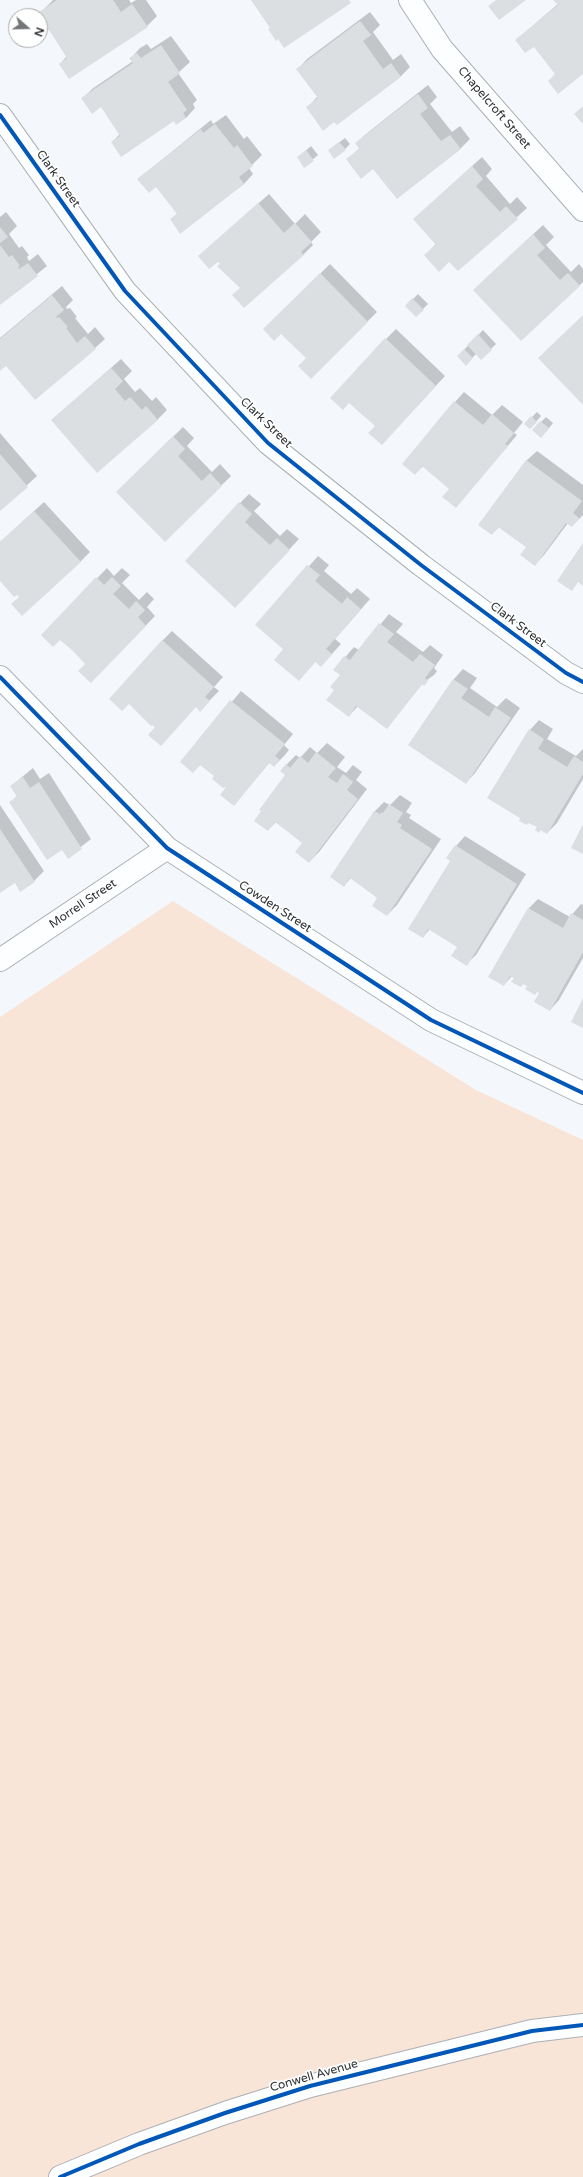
<!DOCTYPE html>
<style>
body{margin:0}
#map{position:relative;width:583px;height:2177px;overflow:hidden;background:#f4f8fc;font-family:"Varela Round",sans-serif}
canvas{display:block}
.north{position:absolute;left:8px;top:8px;width:40px;height:40px;box-sizing:border-box;background:#fff;border:1px solid #abadad;border-radius:50%;rotate:110deg;font-size:11px;font-weight:700;line-height:16px;text-align:center;color:#2d3133}
.north::after{content:'';display:block;margin:auto;width:14px;height:18px;background:#737779;clip-path:polygon(50% 0,100% 100%,50% 72%,0 100%)}
</style>
<div id="map">
<canvas width="583" height="2177"></canvas>
<div class="north">N</div>
</div>
<script>
const c = document.querySelector('canvas').getContext('2d');
c.lineJoin = 'round';
function fill(path, color) {
  c.fillStyle = color;
  c.fill(path, 'evenodd');
}
function trace(path, color, width, dash) {
  c.strokeStyle = color;
  c.lineWidth = width;
  c.lineCap = dash ? 'butt' : 'round';
  c.setLineDash(dash || []);
  c.stroke(path);
}
function drawText(font, color, halo, rows, align = 'center') {
  c.font = font + ' "Varela Round",sans-serif';
  c.lineWidth = 3.5;
  c.setLineDash([]);
  c.textBaseline = 'middle';
  c.strokeStyle = halo;
  c.fillStyle = color;
  for (const [text, x, y, turn = 0] of rows) {
    c.save();
    c.translate(x, y);
    c.rotate((+turn || 0) * Math.PI / 180);
    c.textAlign = isNaN(turn) ? turn : align;
    if (halo) c.strokeText(text, 0, 0);
    c.fillText(text, 0, 0);
    c.restore();
  }
}
const green = new Path2D(`
 M173,901l303,189 107,50v1037h-583v-1160z`);
const shadow = new Path2D(`
 M53,0h76l2,3 5,-3h10l11,16 -10,10 -87,38 7,-8 -18,-27 -9,5v-18h-3z
 M555,0h28v73l-27,1 -22,-29 -18,-5 42,-36z
 M370,12l10,13 -7,7 20,28 8,-6 9,13 -9,9 -64,48 -2,-3 -28,-13 11,-12 -20,-27 9,-10z
 M171,36l19,26 -12,11 19,27 -4,4 2,4 -9,10 -12,2 -62,22 8,-8 -19,-28 -19,-7 10,-10 41,-28 -2,-3 9,-10 7,-4 4,5z
 M428,85l9,12 -7,7 22,28 8,-6 10,13 -10,10 -87,18 -26,-8 13,-11 -4,-5 10,-9z
 M226,115l18,24 3,-3 15,19 -13,13 4,6 -9,10 -64,48 -9,-13 7,-6 -21,-27 -19,-7 73,-59 2,4z
 M345,138l5,6 -5,5 -16,1z
 M311,146l7,9 -13,11 -2,-13z
 M482,157l10,12 -6,7 24,28 7,-7 10,11 -69,62 -8,-9 -25,-6 11,-11 -22,-25z
 M269,194l26,30 10,-10 16,18 -10,10 2,3 -10,10 -62,33 -23,-27 -19,-5z
 M6,212l11,14 -8,8 10,14 3,-2 7,9 -2,2 2,4 9,-7 9,12 -47,38v-87z
 M543,225l11,12 -8,8 25,27 8,-8 4,5v13l-62,58 -37,-60z
 M330,264l47,48 -66,66 -4,-20 -25,-26 -18,-3z
 M62,286l11,14 -7,7 1,2 3,-1 7,9 -2,1 13,16 7,-7 10,12 -10,9 -89,16 -6,5v-31z
 M418,294l10,10 -12,12 -10,-10z
 M396,329l49,47 -54,58 -15,-8 10,-87z
 M483,330l13,14 -15,15 -5,-5 -10,10 -8,-8z
 M121,359l11,12 -8,8 11,13 5,-4 12,13 4,-4 11,13 -10,10 -95,-9z
 M464,392l28,23 10,-10 21,17 -9,11 3,2 -61,72 -5,-18 -28,-23 -8,8 40,-72z
 M537,412l4,4 -6,7 -3,-6z
 M546,417l7,6 -7,9 -5,-10z
 M183,427l11,11 -7,8 25,26 8,-8 11,12 -66,65 -48,-49z
 M0,433l37,43 -37,34z
 M537,451l46,34v30l-11,11 -4,-3 -24,32 -9,10 -8,-19 -27,-20 -8,8 -12,-9 47,-65z
 M249,494l12,10 -7,7 26,25 7,-7 12,10 -54,58 -5,-94z
 M44,502l46,50 -10,10 -60,35 -20,-18v-37z
 M318,556l11,9 -5,6 27,23 6,-6 13,11 -35,40 6,5 -20,22 -5,-5 -17,19 -14,-31 -28,-24z
 M107,568l7,8 8,-8 8,7 -8,8 17,17 8,-8 7,7 -7,8 8,9 -64,66 -4,-18 -27,-26 -18,-3z
 M389,614l14,10 -7,8 27,20 7,-7 13,10 -9,13 3,3 -3,4 -11,8 -36,45 -29,-22 -9,10 -14,-26 6,-16 -6,-5 19,-22 5,3z
 M172,631l51,46 -9,10 5,4 -19,19 -4,-4 -40,21 6,-86z
 M463,669l14,9 -7,10 27,19 9,-9 14,10 -45,65 -9,10 -56,-39 44,-65z
 M241,691l52,43 -9,11 5,5 -5,6 -10,10 -4,-4 -36,43 -4,-21 -14,-8 -15,-12 -8,8 -12,-10z
 M539,720l14,9 -6,10 29,17 7,-7v30l-26,44 -10,10 -6,-4 -2,2 -9,-101z
 M327,743l18,14 -8,10 9,6 7,-8 9,7 -6,8 11,9 -48,63 -10,10 -6,-19 -27,-21 -8,8 18,-55v-10l10,-10 4,3 10,-11 7,6z
 M33,768l7,11 9,-6 42,66 -23,18 -5,-8 -52,-47 6,-6 -6,-10z
 M400,795l12,8 -6,9 5,3 -2,3 32,21 -44,66 -10,10 -8,-17 -28,-20 -7,8 -13,-9 44,-66 9,-9 6,3z
 M0,805l44,66 -10,10 -19,1 -15,10z
 M465,836l61,38 -50,81 -10,9 -8,-17 -28,-18 -7,8 33,-91z
 M538,899l32,18 11,-13 2,1v53l-24,42 -9,10 -9,-17 -17,-10 -3,3 -9,-10 -8,9 -15,-8 40,-69z`);
const building = new Path2D(`
 M57,0h56l8,12 11,-8 16,23 -79,52 -10,-15 8,-6 -18,-28 -9,6v-20h-3l3,-2 -1,-2z
 M251,0h98l2,3 -67,45 -6,-9 -2,2 -8,-12 2,-1z
 M496,0h30l-27,20 -11,-14z
 M553,0h30v74l-25,20 -10,-13 7,-7 -21,-27 -9,6 -10,-13 43,-35z
 M360,21l11,14 -8,6 20,28 8,-6 10,14 -64,48 -3,-3 -11,9 -17,-24 12,-9 -22,-29z
 M161,45l19,28 -12,9 19,28 -4,3 3,5 -10,7 -2,-4 -53,36 -10,-15 9,-6 -19,-29 -9,7 -11,-16 52,-35 -4,-5 8,-5 4,5z
 M418,94l10,14 -8,6 21,27 9,-6 11,14 -64,50 -24,-30 -12,10 -15,-20 13,-10 -4,-6z
 M583,106v18l-9,-10z
 M215,124l19,24 3,-3 16,21 -14,11 5,7 -64,50 -10,-15 7,-5 -21,-27 -7,6 -12,-14 64,-50 2,4z
 M339,142l7,8 -12,9 -6,-9z
 M306,150l8,11 -10,7 -7,-11z
 M472,166l11,13 -7,7 24,26 6,-6 12,13 -60,52 -9,-9 -10,10 -15,-17 12,-10 -23,-26z
 M258,203l26,30 11,-10 17,19 -11,10 3,3 -60,53 -12,-13 8,-7 -23,-22 3,-2 -2,-2 -9,7 -11,-13z
 M0,227l8,10 -8,6z
 M533,234l12,14 -8,7 23,25 8,-7 12,13 -59,55 -48,-51z
 M0,245l9,12 3,-2 8,11 -2,1 1,2 9,-6 10,13 -38,29z
 M320,273l48,49 -57,57 -13,-13 8,-8 -25,-24 -7,7 -11,-12z
 M52,295l12,15 -8,7 1,1 2,-1 9,10 -2,1 11,15 8,-7 11,13 -61,51 -29,-34 -6,5v-32z
 M412,298l12,12 -8,7 -11,-11z
 M583,315v90l-45,-47z
 M478,334l14,16 -11,10 -14,-15z
 M385,338l51,48 -54,59 -14,-12 7,-7 -26,-23 -6,7 -13,-12z
 M464,349l9,9 -7,8 -9,-10z
 M111,368l12,13 -8,8 10,12 5,-4 12,13 4,-4 12,14 -61,53 -46,-53z
 M454,401l29,24 9,-11 22,19 -9,11 3,2 -52,62 -14,-11 7,-8 -27,-23 -7,9 -13,-11z
 M531,416l6,6 -7,7 -6,-5z
 M540,421l9,7 -8,10 -9,-8z
 M173,436l12,13 -7,7 24,25 8,-8 12,13 -57,56 -49,-50z
 M0,454l28,33 -28,24z
 M526,460l56,41 -9,12 6,5 -7,9 -6,-4 -31,43 -15,-11 6,-8 -28,-20 -6,8 -14,-10z
 M239,502l13,12 -7,8 25,23 7,-7 13,12 -55,58 -50,-47z
 M34,511l47,51 -59,54 -11,-12 8,-7 -2,-2 -3,2 -14,-16v-39z
 M583,543v43l-5,-4 -6,9 -15,-10z
 M307,565l13,10 -5,6 27,23 5,-7 14,12 -35,40 6,5 -11,13 -6,-5 -16,19 -25,-21 9,-11 -28,-24z
 M96,577l8,8 8,-8 9,9 -8,8 16,15 7,-8 9,9 -7,7 8,9 -55,57 -13,-12 7,-7 -12,-13 -13,-11 -7,7 -12,-12z
 M379,623l15,11 -7,8 26,20 7,-8 15,11 -10,13 3,3 -4,5 -2,-2 -35,45 -31,-23 -7,11 -23,-17 8,-10 -4,-3 10,-12 -7,-5 11,-14 6,4z
 M162,640l52,47 -9,10 5,4 -10,11 -4,-5 -35,39 -13,-11 7,-8 -3,-2 -1,1 -22,-22 -7,7 -13,-12z
 M453,679l15,10 -7,9 28,19 6,-10 16,11 -45,66 -58,-39z
 M230,700l55,44 -10,12 5,4 -6,7 -5,-4 -35,43 -14,-11 6,-8 -3,1 -11,-9 2,-3 -14,-11 -7,8 -13,-11z
 M529,729l15,10 -6,10 29,18 7,-11 9,6v12l-36,60 -7,-4 -1,3 -4,-3 2,-3 -9,-4 -1,2 -8,-4 1,-3 -33,-20z
 M316,752l20,16 -8,9 9,6 6,-9 10,8 -6,8 11,9 -49,64 -14,-11 7,-9 -15,-12 -12,-9 -7,9 -14,-10 7,-10 -2,-1 26,-35 -5,-4 6,-7 4,4 10,-12 8,7z
 M23,777l7,11 9,-6 43,67 -14,10 -6,-9 -15,10 -38,-58 8,-5 -7,-11z
 M389,804l14,9 -6,9 5,3 -2,3 32,21 -45,67 -15,-10 5,-8 -12,-9 -15,-11 -6,9 -14,-10 44,-66 6,3 2,-2 1,1z
 M583,824v30l-12,-6z
 M0,829l35,53 -15,10 -5,-9 -15,10z
 M455,845l62,39 -50,82 -16,-10 6,-9 -29,-18 -5,9 -15,-9 42,-68 -4,-3z
 M528,908l35,20 8,-15 12,7v32l-33,59 -16,-9 5,-9 -2,-1 -2,3 -10,-6 2,-3 -4,-2 -2,3 -10,-5 3,-4 -4,-2 -6,10 -16,-9z
 M583,998v30l-12,-6z`);
const minor = new Path2D(`
 M410,0l32,49 141,161
 M0,115l125,176 143,152 153,122 145,108 17,9
 M0,677l167,171 264,172 152,73
 M0,960l167,-112
 M60,2177l79,-33 86,-31 85,-27 222,-55 51,-6`);
const cycleway = new Path2D(`
 M0,115l125,176 143,152 153,122 145,108 17,9
 M0,677l167,171 264,172 152,73
 M60,2177l79,-33 86,-31 85,-27 222,-55 51,-6`);
const streetNames = [
 ["Chapelcroft Street",494,108,49],
 ["Clark Street",58,179,55],
 ["Clark Street",266,423,44],
 ["Clark Street",518,625,37],
 ["Morrell Street",83,904,-34],
 ["Cowden Street",275,907,33],
 ["Conwell Avenue",314,2076,-16]
];
fill(green, '#f9e5d8');
fill(shadow, '#0003');
fill(building, '#dbdfe1');
trace(minor, '#acb0b3', 24);
trace(minor, '#fdfeff', 22);
trace(cycleway, '#0057b8', 4);
drawText('12px', '#2d3133', '#fff', streetNames);
</script>
